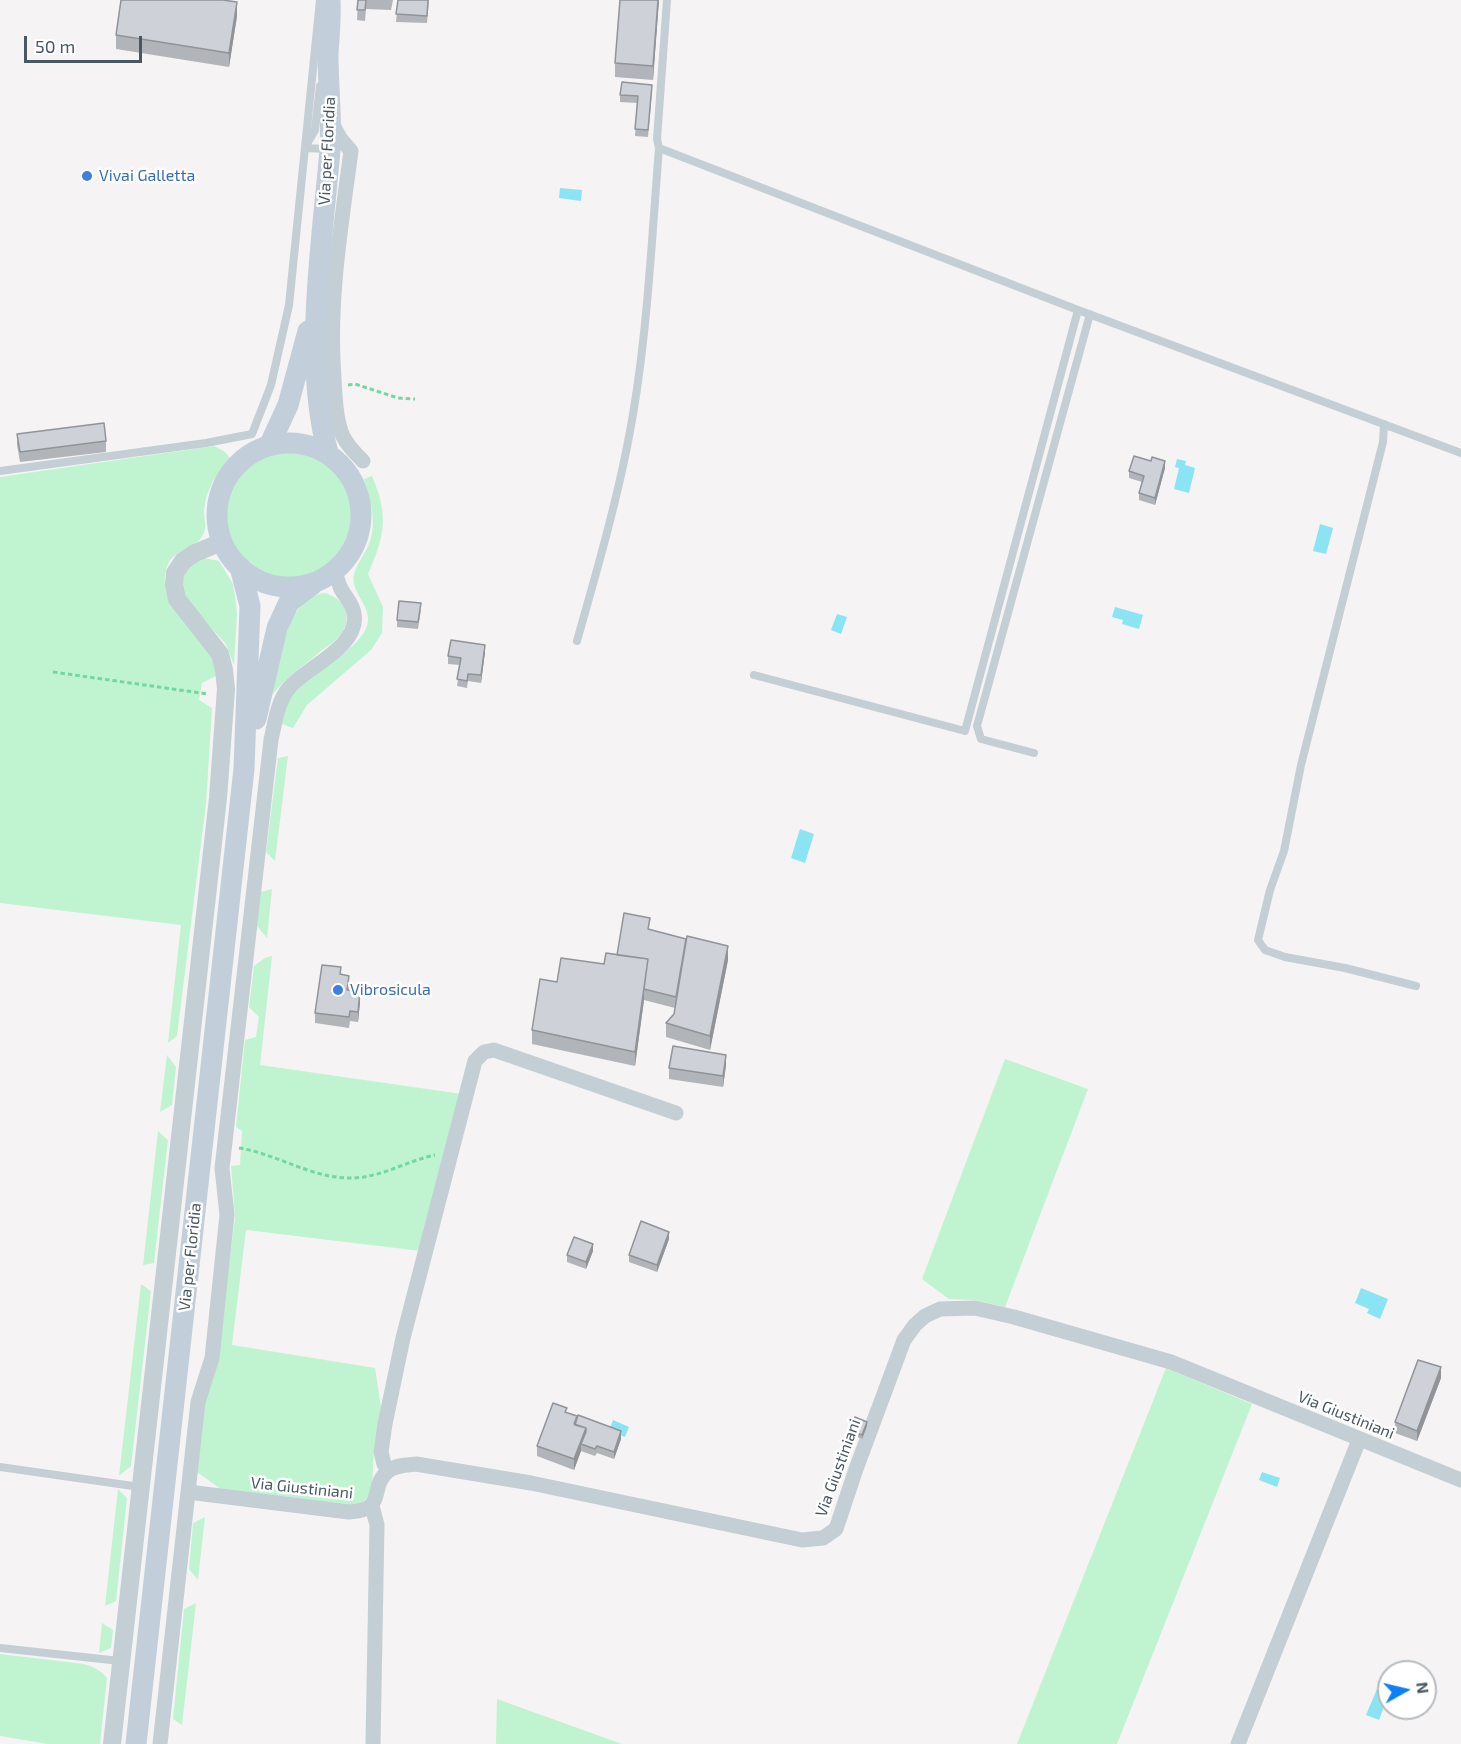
<!DOCTYPE html>
<style>
body{margin:0}
#map{position:relative;width:1461px;height:1744px;overflow:hidden;background:#f5f3f3;font-family:"Exo 2",sans-serif}
canvas{display:block}
.north{position:absolute;left:1377px;top:1660px;width:60px;height:60px;box-sizing:border-box;background:#fff;border:2px solid #b6bcc0;border-radius:50%;rotate:82deg;font-size:16px;font-weight:700;line-height:24px;text-align:center;color:#485862}
.north::after{content:'';display:block;margin:auto;width:21px;height:27px;background:#0c80f5;clip-path:polygon(50% 0,100% 100%,50% 72%,0 100%)}
.scale{position:absolute;left:24px;top:36px;width:118px;height:27px;box-sizing:border-box;border:3px solid #485862;border-top:0;padding-left:8px;font-size:18px;line-height:21px;white-space:nowrap;color:#485862;-webkit-text-stroke:4px #fff;paint-order:stroke}
</style>
<div id="map">
<canvas width="1461" height="1744"></canvas>
<div class="north">N</div>
<div class="scale">50 m</div>
</div>
<script>
const c = document.querySelector('canvas').getContext('2d');
c.lineJoin = 'round';
function fill(path, color) {
  c.fillStyle = color;
  c.fill(path, 'evenodd');
}
function trace(path, color, width, dash) {
  c.strokeStyle = color;
  c.lineWidth = width;
  c.lineCap = dash ? 'butt' : 'round';
  c.setLineDash(dash || []);
  c.stroke(path);
}
function drawText(font, color, halo, rows, align = 'center') {
  c.font = font + ' "Exo 2",sans-serif';
  c.lineWidth = 5;
  c.setLineDash([]);
  c.textBaseline = 'middle';
  c.strokeStyle = halo;
  c.fillStyle = color;
  for (const [text, x, y, turn = 0] of rows) {
    c.save();
    c.translate(x, y);
    c.rotate((+turn || 0) * Math.PI / 180);
    c.textAlign = isNaN(turn) ? turn : align;
    if (halo) c.strokeText(text, 0, 0);
    c.fillText(text, 0, 0);
    c.restore();
  }
}
const green = new Path2D(`
 M214,446l10,5 7,8c-16,16 -25,30 -27,52 0,6 2,13 1,18 -4,21 -33,19 -38,38 -12,39 28,57 44,86 4,7 5,15 7,22l-16,8 -3,17 13,8 -6,96 -29,232 -9,7 13,-118 -181,-22v-426z
 M227 515a63 63 0 1 1 126 0a63 63 0 1 1-126 0Z
 M372,476c17,40 13,59 -4,98l15,33 -1,26 -11,17 -64,55 -14,23 -11,-4c1,-7 2,-16 6,-22 14,-26 76,-52 80,-80 2,-18 -18,-30 -14,-48 3,-11 12,-21 16,-33 7,-19 0,-44 -6,-62z
 M204,558l15,3 14,23 2,12 2,18 -3,51c-3,-7 -5,-15 -9,-22 -12,-16 -59,-52 -38,-74 4,-5 12,-8 17,-11z
 M325,593c18,5 28,22 17,40 -5,7 -14,13 -21,18 -17,14 -35,27 -49,44 7,-31 13,-98 53,-102z
 M288,756l-13,105 -9,-9 12,-94z
 M272,889l-5,49 -10,-12 4,-34z
 M272,956l-12,109 202,29 -41,157 -175,-21 -14,115 143,23 6,39 -7,41 -2,41 -6,10 -7,6 -8,1 -126,-14 -28,-20 8,-70 10,-29 20,-155 -4,-52 9,-1 2,-34 -6,-4 9,-87 11,-3 3,-20 -10,-10 5,-41 11,-8z
 M167,1055l9,12 -4,38 -12,7z
 M1005,1059l83,30 -83,218 -30,-7 -26,-1 -27,-20z
 M158,1131l10,9 -14,123 -11,2z
 M141,1284l10,7 -20,175 -12,10z
 M1166,1368l86,36 -135,340h-100z
 M118,1489l9,9 -11,103 -11,5z
 M205,1517l-7,63 -9,-11 4,-46z
 M196,1603l-14,122 -9,-6 11,-110z
 M102,1623l11,7 -2,18 -12,5z
 M0,1654l84,10c10,3 16,6 23,14l-7,66h-52l-48,-8z
 M497,1699l125,45h-126z`);
const water = new Path2D(`
 M560,188l22,2 -1,11 -22,-3z
 M1177,459l9,2 -1,4 10,3 -6,25 -15,-4 5,-21 -4,-1z
 M1320,524l13,4 -7,26 -13,-3z
 M1115,607l28,8 -4,14 -17,-5 1,-4 -11,-3z
 M837,614l10,3 -6,17 -10,-4z
 M800,829l14,5 -9,29 -14,-5z
 M1361,1288l27,11 -8,20 -13,-6 2,-4 -14,-6z
 M613,1420l16,7 -4,10 -16,-6z
 M1262,1472l18,6 -3,9 -18,-7z
 M1377,1689l12,4 -10,27 -13,-5z`);
const path = new Path2D(`
 M348,385l7,-1 43,14 17,1
 M53,672l155,22
 M239,1148c38,6 72,30 111,30 31,0 56,-17 85,-23`);
const service = new Path2D(`
 M667,0l-10,139 2,9 419,162 383,143
 M307,144l8,-14 5,-44
 M305,148l22,1
 M1384,424l-1,18 -82,323 -17,86 -14,39 -12,50 7,10 20,7 60,11 71,18
 M0,471l206,-28 46,-9 19,-49 18,-80 31,-305
 M577,641c18,-64 37,-129 50,-194 20,-99 24,-200 32,-299
 M754,675l211,56 113,-421
 M1034,753l-53,-14 -4,-13 113,-412
 M0,1467l140,20
 M0,1648l120,13`);
const minor = new Path2D(`
 M332,123l8,15 11,13c-10,76 -23,151 -17,227 1,16 1,34 6,50 3,13 14,24 23,33
 M390,1470l-6,-6 -3,-12 4,-28 18,-86 72,-277 9,-9 10,-2 182,63
 M188,1492l161,20c39,-2 19,-24 39,-41 8,-6 19,-6 28,-7l115,19 271,57 21,-2 13,-9 20,-60 48,-129 11,-15 10,-9 15,-7 35,-1 39,9 157,45 290,118
 M372,1506l5,19 -4,219
 M160,1744l38,-342 14,-44 15,-143 -5,-47 49,-428c4,-17 6,-38 18,-52 19,-22 71,-42 65,-74 -1,-10 -8,-16 -13,-25 -2,-5 -4,-12 -7,-17
 M1238,1744l121,-304`);
const tertiary = new Path2D(`
 M112,1744l106,-946 8,-109 -2,-19 -4,-16 -43,-55 -3,-14 1,-12 8,-12 12,-8 27,-11`);
const secondary = new Path2D(`
 M217 515a72 72 0 1 1 144 0a72 72 0 1 1-144 0Z
 M270,444l18,-39 20,-74
 M328,453c-25,-92 -6,-209 2,-303 2,-32 -2,-63 -2,-96 1,-18 3,-36 2,-54
 M256,719l21,-91 12,-26 24,-18
 M136,1744l108,-975 6,-163 -10,-39`);
const wall = new Path2D(`
 M358,0h35l-2,10 -25,-1 -1,12 -8,-1z
 M398,0h31l-2,23 -31,-1z
 M659,0l-6,80 -38,-3v-14z
 M237,16l-8,51 -113,-18v-14z
 M652,92l-4,45 -13,-1 2,-33 -17,-1v-7z
 M17,434l89,7v11l-86,10 -3,-17z
 M1165,468l-10,37 -16,-5v-7l3,-11 -13,-4v-7z
 M421,610l-3,19 -21,-2v-7z
 M485,652l-4,31 -13,-2 -1,7 -10,-2 3,-21 -12,-1v-8z
 M650,930l78,30 -18,90 -44,-13v-14l8,-9 1,-6 -31,-8 -9,66 -103,-22v-14l25,-48 47,-18z
 M341,975l8,11v4l11,12 -2,20 -8,-1 -1,7 -34,-5v-10z
 M726,1065l-3,22 -54,-8v-11z
 M669,1239l-12,33 -28,-10v-7z
 M593,1251l-7,18 -19,-7v-7z
 M1441,1378l-24,63 -22,-8v-11z
 M567,1413l10,7 44,19 -7,20 -17,-6 -2,3 -14,-5 -7,19 -37,-14v-10z
 M867,1426l-5,13 -12,-5v-4z`);
const shadedWall = new Path2D(`
 M658,0h1l-6,80v-14z
 M237,2v14l-8,51v-14z
 M1165,461v7l-10,37v-7z
 M485,645v7l-4,31v-8z
 M728,946v14l-18,90v-14z
 M644,989v11l-9,66v-14z
 M360,991v11l-2,20v-10z
 M726,1055v10l-3,22v-11z
 M669,1232v7l-12,33v-7z
 M593,1244v7l-7,18v-7z
 M1441,1367v11l-24,63v-10z
 M867,1422v4l-5,13v-4z
 M586,1428v11l-5,5v7l-7,19v-11z
 M621,1431v8l-7,20v-7z`);
const building = new Path2D(`
 M121,0h102l14,2 -8,51 -113,-18z
 M358,0h8l-1,10h-8z
 M398,0h30l-1,16 -31,-2z
 M620,0h38l-5,66 -38,-3z
 M622,82l30,3 -4,45 -13,-1 3,-33 -18,-1z
 M104,423l2,18 -86,11 -3,-18z
 M1134,456l17,5 1,-4 13,4 -10,37 -16,-5 5,-17 -15,-5z
 M399,601l22,2 -3,19 -21,-2z
 M451,640l34,5 -4,30 -13,-1 -1,7 -10,-2 4,-21 -13,-2z
 M624,913l26,5 -2,11 38,10 -10,58 -32,-8 4,-30 -31,-4z
 M687,936l41,10 -18,90 -44,-13 8,-9z
 M606,953l42,6 -13,93 -103,-22 8,-51 17,3 4,-24 43,6z
 M322,965l19,2 -1,7 9,2 -2,14 13,1 -2,21 -8,-1 -1,6 -34,-4z
 M673,1046l53,9 -3,21 -54,-8z
 M641,1221l28,11 -12,33 -28,-10z
 M574,1237l19,7 -7,18 -19,-7z
 M1418,1360l23,7 -24,64 -22,-9z
 M553,1403l14,5 -2,4 12,4 -3,8 12,4 -12,31 -37,-13z
 M578,1415l43,16 -7,21 -17,-6 -2,3 -14,-5 5,-12v-4l-11,-3z
 M855,1417l12,5 -5,13 -12,-5z`);
const markers = [
 [87,176,6,"#3f7fe0"],
 [338,990,6,"#3f7fe0"]
];
const streetNames = [
 ["Via per Floridia",327,151,-87],
 ["Via per Floridia",190,1257,-84],
 ["Via Giustiniani",1346,1415,22],
 ["Via Giustiniani",838,1468,-70],
 ["Via Giustiniani",302,1488,6]
];
const shopNames = [
 ["Vivai Galletta",99,176],
 ["Vibrosicula",350,990]
];
fill(green, '#c0f4d1');
fill(water, '#8ae4f4');
trace(path, '#74d6a0', 3, [4.5, 3]);
trace(service, '#c3ced5', 8);
trace(minor, '#c3ced5', 15);
trace(tertiary, '#c3ced5', 18);
trace(secondary, '#c2cfda', 21);
fill(wall, '#b1b5ba');
fill(shadedWall, '#909397');
fill(building, '#ced2d8');
trace(building, '#909397', 1.5);
for (const [x, y, r, color] of markers) {
  const dot = new Path2D();
  dot.arc(x, y, r, 0, 2 * Math.PI);
  c.fillStyle = color;
  c.fill(dot);
  trace(dot, '#fff', 2);
}
drawText('16px', '#485862', '#fff', streetNames);
drawText('16px', '#366cbe', '#fff', shopNames, 'left');
</script>
